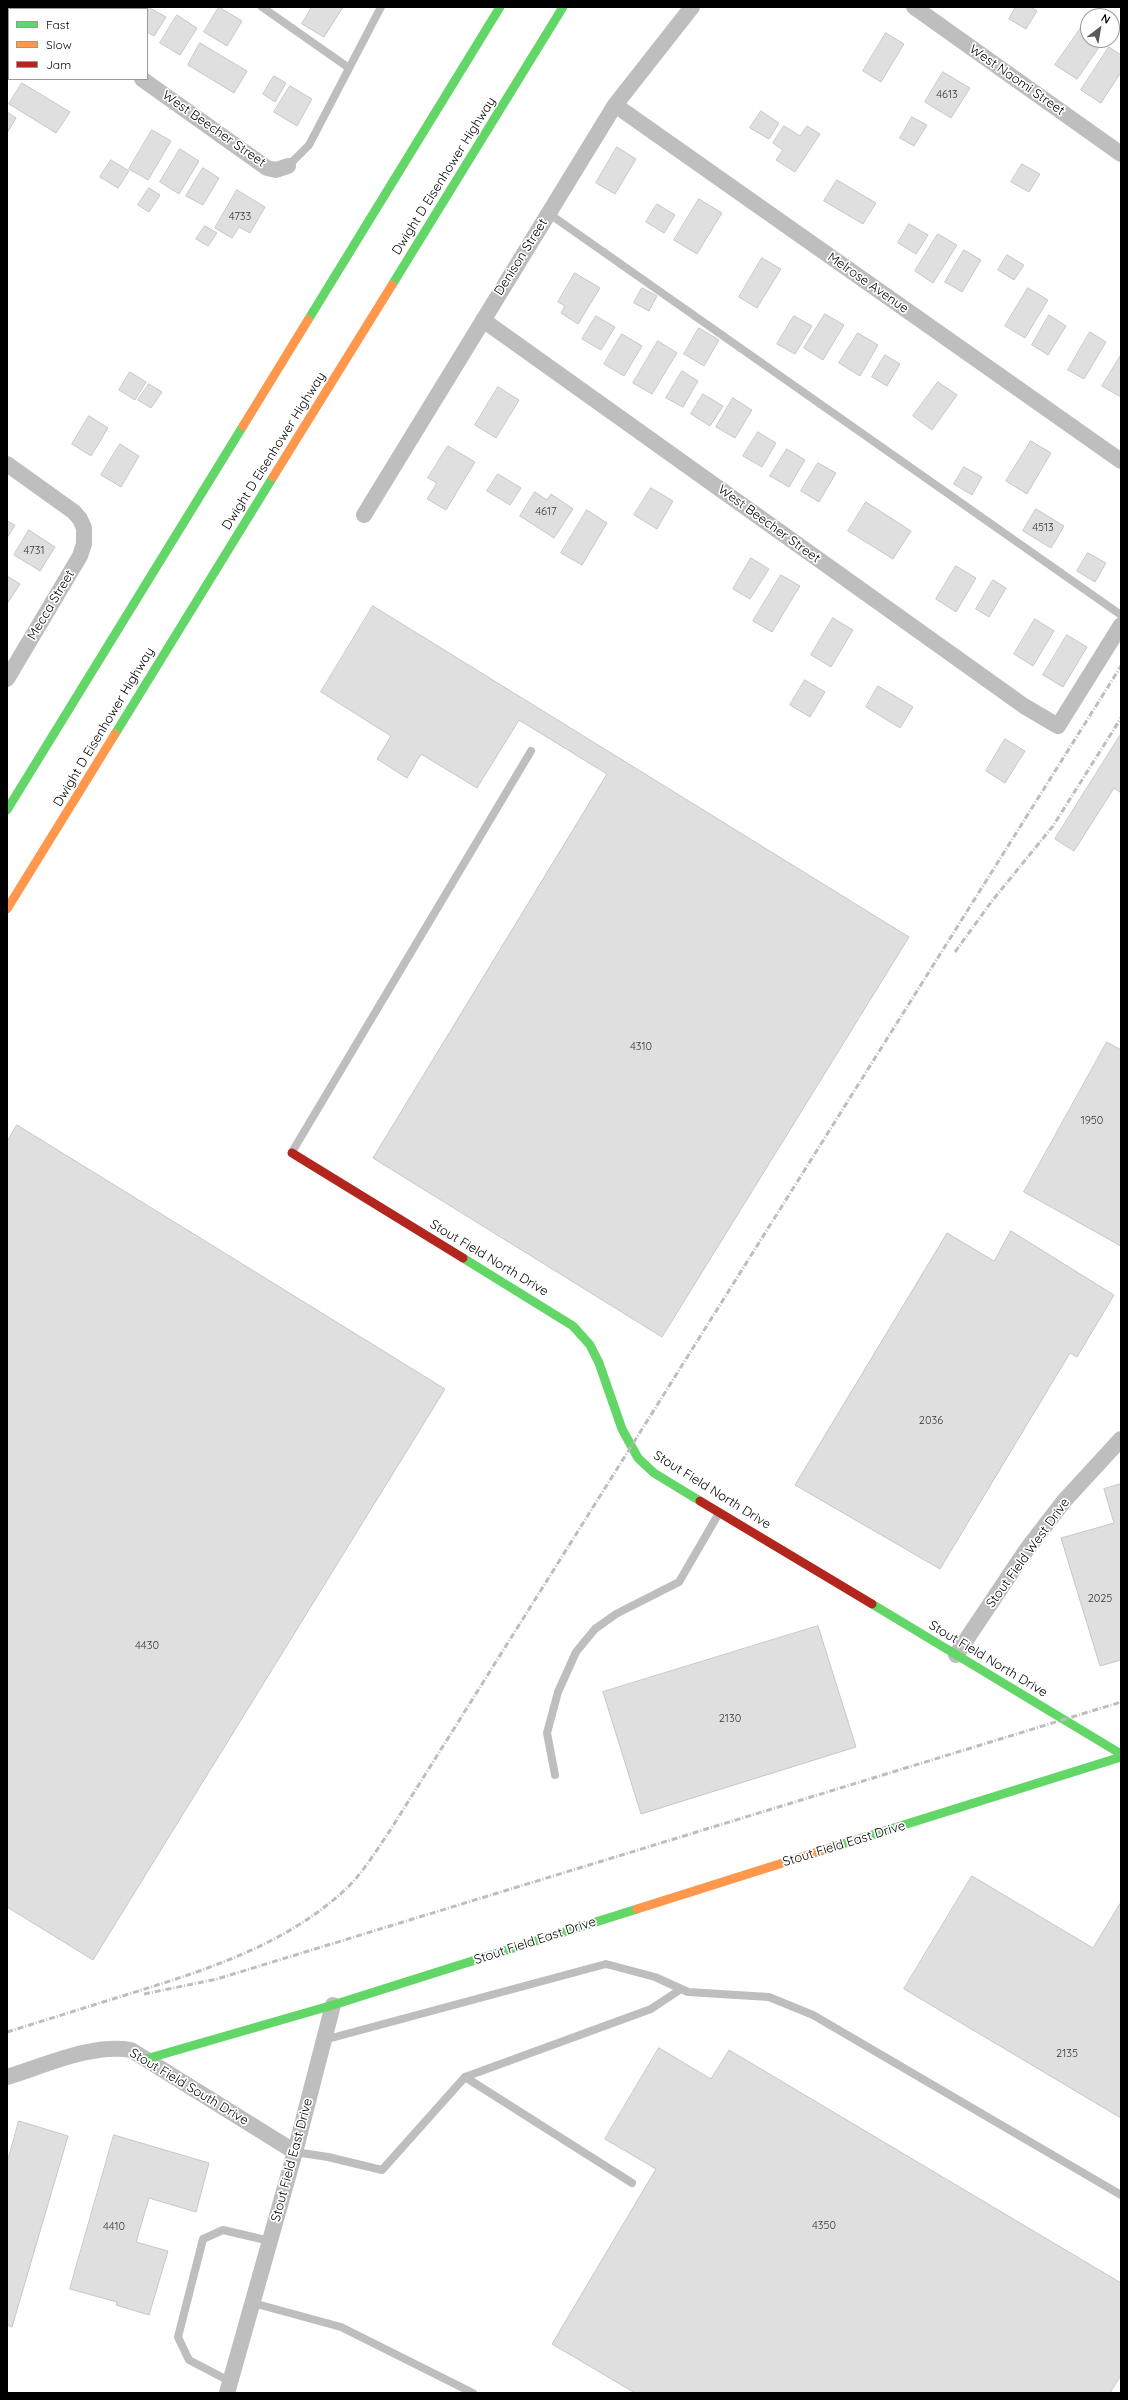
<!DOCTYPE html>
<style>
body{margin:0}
#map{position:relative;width:1128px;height:2400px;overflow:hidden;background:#fff;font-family:Quicksand,sans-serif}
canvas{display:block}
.frame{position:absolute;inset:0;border:8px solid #000;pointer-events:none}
.legend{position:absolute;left:8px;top:8px;width:140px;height:72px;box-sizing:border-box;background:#fff;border:1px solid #999;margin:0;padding:5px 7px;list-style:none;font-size:12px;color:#000}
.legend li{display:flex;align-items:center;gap:8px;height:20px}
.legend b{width:20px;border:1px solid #999}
.north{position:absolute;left:1080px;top:8px;width:40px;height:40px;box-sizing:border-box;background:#fff;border:1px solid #999;border-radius:50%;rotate:31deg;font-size:11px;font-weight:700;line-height:16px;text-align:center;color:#000}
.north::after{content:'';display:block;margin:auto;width:14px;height:18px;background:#595959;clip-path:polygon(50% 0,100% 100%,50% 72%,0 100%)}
</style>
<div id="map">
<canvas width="1128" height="2400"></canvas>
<div class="frame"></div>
<ul class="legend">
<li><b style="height:5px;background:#63d668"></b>Fast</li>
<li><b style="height:5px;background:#ff974d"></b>Slow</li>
<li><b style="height:5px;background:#b3261e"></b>Jam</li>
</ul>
<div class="north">N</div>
</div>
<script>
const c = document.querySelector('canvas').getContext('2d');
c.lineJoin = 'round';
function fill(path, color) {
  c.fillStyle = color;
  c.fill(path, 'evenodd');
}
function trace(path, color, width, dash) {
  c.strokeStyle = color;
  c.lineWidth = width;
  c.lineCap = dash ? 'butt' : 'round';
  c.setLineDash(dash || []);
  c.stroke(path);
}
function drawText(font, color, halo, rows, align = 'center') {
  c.font = font + ' Quicksand,sans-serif';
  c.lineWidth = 3.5;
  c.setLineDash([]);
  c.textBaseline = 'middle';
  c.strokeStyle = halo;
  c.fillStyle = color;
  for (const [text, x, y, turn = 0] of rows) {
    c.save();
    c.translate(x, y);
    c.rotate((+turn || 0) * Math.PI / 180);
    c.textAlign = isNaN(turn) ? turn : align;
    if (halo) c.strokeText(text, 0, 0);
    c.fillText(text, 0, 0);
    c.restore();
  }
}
const building = new Path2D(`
 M128,7h20l18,10 -12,19 -7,-4v-23h-20z
 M219,7l23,14 -15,25 -23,-14z
 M312,7h31l-19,30 -22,-13z
 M1016,7h15l6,4 -11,18 -17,-10z
 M177,15l20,13 -17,27 -20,-12z
 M1083,25l5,4v11h16l-27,39 -22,-14z
 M886,33l18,11 -23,38 -18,-11z
 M200,43l47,28 -13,22 -46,-28z
 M1109,47l12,8v17l-20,31 -20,-13z
 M943,72l27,16 -19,30 -26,-16z
 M274,76l12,7 -11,19 -12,-8z
 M22,83l48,29 -14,21 -47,-29z
 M290,86l22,13 -15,27 -23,-14z
 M761,111l18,12 -10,16 -19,-11z
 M7,112l9,6 -9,15z
 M912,117l15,8 -13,21 -14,-8z
 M784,126l16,10 7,-10 13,8 -25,38 -19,-12 7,-10 -10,-7z
 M152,130l19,11 -23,39 -19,-11z
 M617,147l19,12 -21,35 -19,-11z
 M180,149l19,12 -20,33 -19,-12z
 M111,160l18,11 -11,17 -18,-11z
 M1022,164l18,10 -11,18 -18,-10z
 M203,168l16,10 -16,27 -17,-9z
 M837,180l39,23 -13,21 -39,-23z
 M149,188l11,7 -11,17 -11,-7z
 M237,190l28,17 -15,26 -11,-6 -7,11 -17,-10z
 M699,199l23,14 -25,41 -23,-14z
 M657,204l18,11 -11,18 -18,-11z
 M909,224l19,11 -12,19 -18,-11z
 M205,226l12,7 -9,13 -12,-7z
 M938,234l19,11 -24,38 -18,-12z
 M964,250l17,10 -19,32 -17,-10z
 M1007,255l17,10 -10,15 -16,-10z
 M762,258l19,11 -24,39 -18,-11z
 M575,273l25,15 -22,36 -17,-11 4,-7 -7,-4z
 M642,288l15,8 -8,15 -15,-8z
 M1028,288l20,12 -23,38 -20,-12z
 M825,314l19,11 -21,35 -19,-12z
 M1049,315l17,11 -18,29 -16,-10z
 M596,316l19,11 -14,23 -19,-11z
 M794,316l18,10 -17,28 -18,-10z
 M699,328l20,12 -15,26 -20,-12z
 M1090,332l16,10 -22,37 -16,-9z
 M858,333l20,12 -18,31 -21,-13z
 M622,334l20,12 -18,30 -20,-12z
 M658,341l19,12 -25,41 -19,-11z
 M885,355l15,9 -13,22 -15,-9z
 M1121,355v42l-19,-11z
 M682,371l16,10 -15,26 -17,-9z
 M130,372l16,10 -11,18 -16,-10z
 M938,382l19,13 -25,35 -19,-14z
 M149,384l13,8 -11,16 -13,-8z
 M498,387l21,13 -23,38 -21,-13z
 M703,394l20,12 -13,20 -19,-12z
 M733,398l19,12 -17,28 -19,-11z
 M89,416l19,12 -17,28 -19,-12z
 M758,432l18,11 -14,24 -19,-11z
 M1031,441l20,12 -24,41 -21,-13z
 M120,444l19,12 -18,31 -20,-12z
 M448,446l27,16 -29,48 -19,-11 10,-16 -9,-5z
 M787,449l18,11 -16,27 -19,-11z
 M818,463l18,10 -17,29 -18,-11z
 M964,467l18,10 -10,18 -18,-11z
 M498,474l23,14 -11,17 -23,-14z
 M651,488l22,13 -16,28 -23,-14z
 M535,492l12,8 4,-6 22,15 -19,29 -34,-22z
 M866,502l45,29 -18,28 -45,-28z
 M1036,509l28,17 -13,22 -28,-17z
 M587,510l20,13 -25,42 -21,-12z
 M7,521l8,4 -8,13z
 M29,530l26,17 -15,24 -26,-16z
 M1088,553l18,10 -11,19 -18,-11z
 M751,558l18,11 -19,30 -17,-10z
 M956,566l20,12 -20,34 -20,-13z
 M781,575l19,11 -28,46 -19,-11z
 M7,576l13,8 -13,20z
 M993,580l13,8 -17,29 -13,-8z
 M373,606l536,331 -247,400 -289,-179 234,-384 -88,-54 -42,68 -56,-34 -14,24 -30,-19 14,-23 -70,-44z
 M833,618l20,12 -22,37 -20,-12z
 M1035,619l19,12 -21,35 -19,-12z
 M1067,635l20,12 -24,40 -20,-12z
 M805,680l20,12 -15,25 -20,-12z
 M878,686l35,21 -13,21 -34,-21z
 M1121,734v59l-7,-5 -40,63 -19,-12z
 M1005,739l20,12 -20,32 -19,-12z
 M1107,1042l14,8v196l-97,-54z
 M17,1125l428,264 -352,571 -86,-53v-765z
 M1011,1231l103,64 -37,62 -7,-4 -130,216 -145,-84 152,-252 47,28z
 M1121,1484v176l-21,6 -39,-128 53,-15 -10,-34z
 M818,1626l38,121 -215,67 -38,-122z
 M972,1876l121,72 28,-46v216l-217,-129z
 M659,2048l52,31 18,-29 392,233v92l-11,18h-475l-83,-49 104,-175 -51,-30z
 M19,2121l49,15 -56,191 -5,-2v-162z
 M114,2135l95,28 -13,49 -47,-14 -13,44 32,9 -19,64 -33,-10 1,-3 -47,-13z`);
const lane = new Path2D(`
 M262,7l87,61
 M7,13l2,-3
 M288,166l21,-21 72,-138
 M548,213l573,402
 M292,1152l239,-401
 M555,1775l-8,-42 11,-41 18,-40 19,-23 21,-15 63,-32 40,-69
 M324,2040l282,-76 49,13 33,15 81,5 44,18 308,180
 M465,2077l167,106
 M295,2152l33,5 54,13 83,-93 186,-68 30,-20
 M253,2303l88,24 132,66
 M231,2382l-42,-22 -11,-23 25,-98 20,-9 47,11`);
const street = new Path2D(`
 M40,7l3,2
 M914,7l207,147
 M142,79l125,89 9,2 12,-4
 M615,105l506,356
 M483,320l541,386 34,20 63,-101
 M7,464l67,48 6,7 4,9v16l-4,12 -73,123
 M364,515l251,-410 77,-98
 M956,1655l71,-106 37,-48 57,-62
 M7,2077c37,-11 85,-34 124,-27l164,102
 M227,2393l68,-241 38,-147`);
const fast = new Path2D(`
 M392,285l171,-278
 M308,320l192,-313
 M115,734l158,-257
 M7,810l236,-384
 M463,1258l110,68 17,19 9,18 23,66 16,29 16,15 46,28
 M872,1604l249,150
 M830,1848l291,-91
 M146,2059l187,-54 304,-96`);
const slow = new Path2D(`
 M243,426l65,-106
 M273,477l119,-192
 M7,909l108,-175
 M637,1909l193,-61`);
const jam = new Path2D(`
 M292,1153l171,105
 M700,1501l172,103`);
const rail = new Path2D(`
 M955,952l37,-51 61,-75 68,-108
 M144,1994l73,-15 904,-277
 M7,2032c42,-13 83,-26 125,-39 77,-24 156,-49 216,-106 17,-17 30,-39 43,-58l730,-1163`);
const numberNames = [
 ["4613",947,95],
 ["4733",240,217],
 ["4617",546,512],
 ["4513",1043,528],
 ["4731",34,551],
 ["4310",641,1047],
 ["1950",1092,1121],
 ["2036",931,1421],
 ["2025",1100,1599],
 ["4430",147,1646],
 ["2130",730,1719],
 ["2135",1067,2054],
 ["4350",824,2226],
 ["4410",114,2227]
];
const streetNames = [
 ["West Naomi Street",1017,80,35],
 ["West Beecher Street",214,129,35],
 ["Dwight D Eisenhower Highway",444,176,-58],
 ["Denison Street",521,257,-58],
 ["Melrose Avenue",868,283,35],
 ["Dwight D Eisenhower Highway",274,451,-58],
 ["West Beecher Street",769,524,36],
 ["Mecca Street",51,605,-59],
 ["Dwight D Eisenhower Highway",104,727,-59],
 ["Stout Field North Drive",489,1258,31],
 ["Stout Field North Drive",712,1490,32],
 ["Stout Field West Drive",1028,1553,-54],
 ["Stout Field North Drive",988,1659,31],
 ["Stout Field East Drive",844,1844,-17],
 ["Stout Field East Drive",535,1941,-18],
 ["Stout Field South Drive",189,2087,31],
 ["Stout Field East Drive",292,2160,-75]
];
fill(building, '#dfdfdf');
trace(building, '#c7c7c7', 1);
trace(lane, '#bebebe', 8);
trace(street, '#bebebe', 16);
trace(fast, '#63d668', 9);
trace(slow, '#ff974d', 9);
trace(jam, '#b3261e', 9);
trace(rail, '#bebebe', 3, [6, 2, 1, 2]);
drawText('11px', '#383838', null, numberNames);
drawText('13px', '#000', '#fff', streetNames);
</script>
